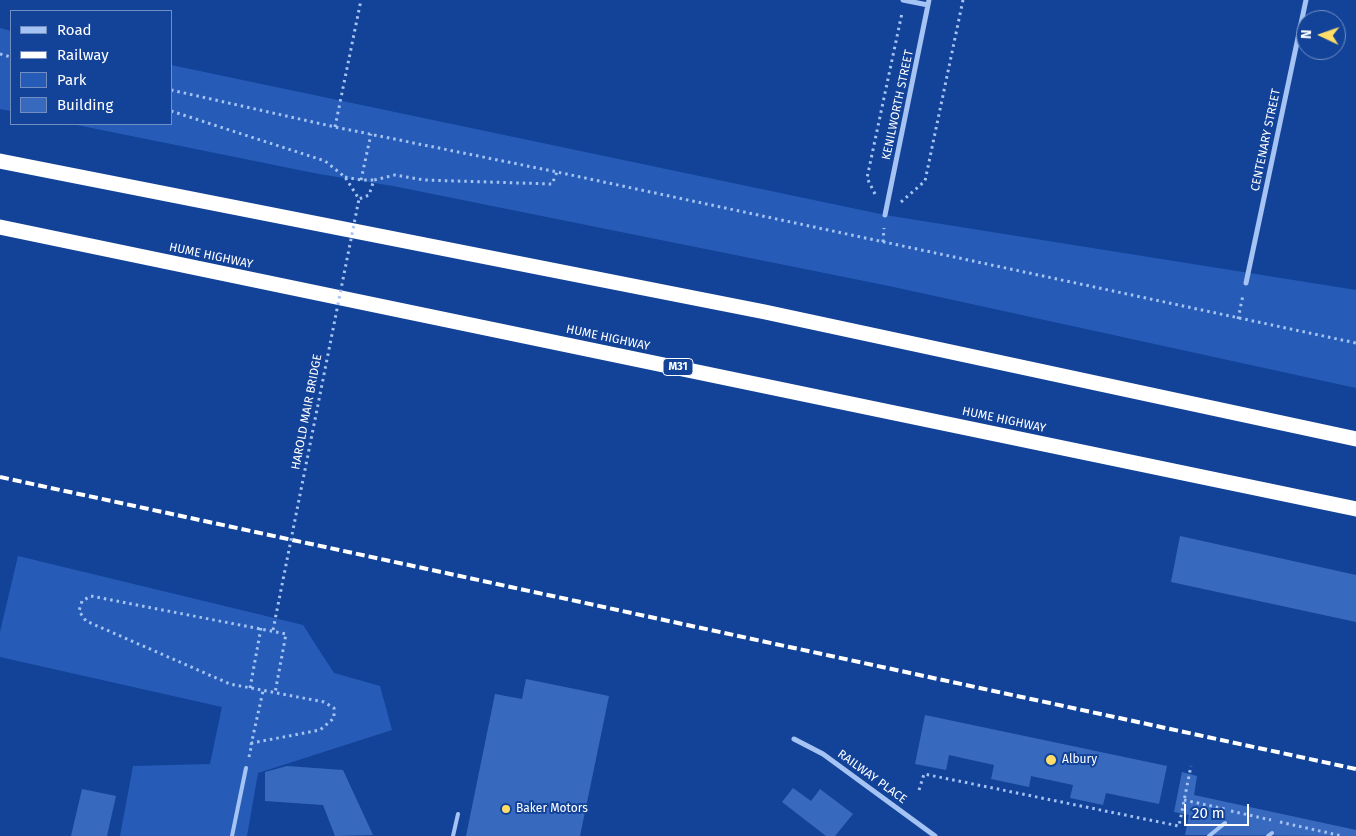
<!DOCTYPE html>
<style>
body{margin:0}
#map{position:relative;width:1356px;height:836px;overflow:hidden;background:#134399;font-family:"Fira Sans",sans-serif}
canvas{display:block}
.legend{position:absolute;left:10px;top:10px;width:162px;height:115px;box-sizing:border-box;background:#134399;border:1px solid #718ec2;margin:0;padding:6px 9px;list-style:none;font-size:15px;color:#fff}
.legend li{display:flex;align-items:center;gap:10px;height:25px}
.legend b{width:25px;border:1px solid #718ec2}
.north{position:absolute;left:1296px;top:10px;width:50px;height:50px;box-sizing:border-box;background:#134399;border:1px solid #718ec2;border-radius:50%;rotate:273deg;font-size:14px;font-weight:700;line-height:20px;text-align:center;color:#fff}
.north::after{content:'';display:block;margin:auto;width:18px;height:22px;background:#ffde67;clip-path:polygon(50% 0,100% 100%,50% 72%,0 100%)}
.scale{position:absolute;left:1184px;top:804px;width:65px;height:22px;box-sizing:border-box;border:2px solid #fff;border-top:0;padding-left:6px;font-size:15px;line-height:18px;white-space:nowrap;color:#fff;-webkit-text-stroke:4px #134399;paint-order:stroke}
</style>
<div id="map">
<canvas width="1356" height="836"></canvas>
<ul class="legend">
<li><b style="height:6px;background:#a5c3f3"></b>Road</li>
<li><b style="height:6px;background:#fff"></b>Railway</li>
<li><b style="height:14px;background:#265cb7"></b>Park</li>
<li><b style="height:14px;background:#376abf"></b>Building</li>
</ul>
<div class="north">N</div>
<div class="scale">20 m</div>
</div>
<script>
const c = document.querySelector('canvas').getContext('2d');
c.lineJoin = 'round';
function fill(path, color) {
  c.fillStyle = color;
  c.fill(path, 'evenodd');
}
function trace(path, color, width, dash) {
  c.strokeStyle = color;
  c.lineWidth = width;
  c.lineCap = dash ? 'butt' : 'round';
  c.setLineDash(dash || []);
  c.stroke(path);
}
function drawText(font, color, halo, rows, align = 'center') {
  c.font = font + ' "Fira Sans",sans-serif';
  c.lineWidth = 4;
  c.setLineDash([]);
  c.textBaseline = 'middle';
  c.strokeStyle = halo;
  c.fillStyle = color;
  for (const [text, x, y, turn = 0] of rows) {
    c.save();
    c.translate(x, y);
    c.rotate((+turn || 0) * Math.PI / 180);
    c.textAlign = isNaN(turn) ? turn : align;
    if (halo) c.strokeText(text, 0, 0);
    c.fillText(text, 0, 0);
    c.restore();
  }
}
const green = new Path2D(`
 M0,28l11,3v80l-11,-2z
 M171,65l714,150 471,75v98l-467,-102 -496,-100 -74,-12 -247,-50h99z
 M18,556l285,69 31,48 46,13 12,44 -134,43 -11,63h-127l13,-70 77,-2 12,-57 -222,-50v-25z`);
const building = new Path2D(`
 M1180,536l176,39v47l-185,-40z
 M526,679l83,17 -29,140h-114l29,-142 27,5z
 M925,715l242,51 -8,38 -53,-11 -3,12 -33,-7 3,-13 -42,-9 -2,11 -38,-8 3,-14 -45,-10 -3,15 -31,-6z
 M287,766l56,4 30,65 -38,1 -12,-31 -58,-4v-29z
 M1182,772l15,4 -3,19 162,35v6l-171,-1 4,-20 -15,-3z
 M793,788l18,13 9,-12 33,25 -18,22h-9l-44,-34z
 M82,789l34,7 -9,40h-36z`);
const path = new Path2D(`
 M0,54l11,3
 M171,90l164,37 222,45 799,171
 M171,111l154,50 20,16 14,22 10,-4 5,-15 21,-5 29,5 128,4 5,-12
 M335,127l26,-127
 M345,177l16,3h13
 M361,180l10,-46
 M875,194l-8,-16 35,-165
 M901,202l24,-21 38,-181
 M883,242l1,-14
 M1238,319l5,-24
 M250,688l11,-60
 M251,745l12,-54
 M249,757l3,-14 68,-13 14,-12v-10l-10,-6 -94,-18 -144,-63 -7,-10 3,-10 9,-5 195,38 -11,59
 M919,790l5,-16 255,52 12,-60
 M1184,800l41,9
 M1231,811l40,9
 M1280,822l62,14`);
const lane = new Path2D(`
 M232,836l14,-68
 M453,836l5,-22
 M1209,836l16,-13
 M1268,836l4,-3`);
const street = new Path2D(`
 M903,0l25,5
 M885,215l44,-215
 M1246,283l60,-283
 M794,739l29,15 112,82`);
const highway = new Path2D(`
 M0,161l765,151 591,127
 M0,227l1356,282`);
const rail = new Path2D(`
 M0,477l1356,292`);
const pathBridge = new Path2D(`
 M273,630l86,-431`);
const markers = [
 [1051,760,6,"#ffde67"],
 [506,809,5,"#ffde67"]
];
const shields = [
 [678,367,30]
];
const shieldNames = [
 ["M31",678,367]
];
const streetNames = [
 ["KENILWORTH STREET",898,105,-78],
 ["CENTENARY STREET",1266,140,-78],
 ["HUME HIGHWAY",211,256,12],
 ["HUME HIGHWAY",608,338,12],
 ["HAROLD MAIR BRIDGE",307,412,-79],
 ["HUME HIGHWAY",1004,420,12],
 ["RAILWAY PLACE",872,777,36]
];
const poiNames = [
 ["Albury",1062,760],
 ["Baker Motors",516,809]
];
fill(green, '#265cb7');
fill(building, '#376abf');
trace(path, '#a5c3f3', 3, [2.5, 4]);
trace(lane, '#a5c3f3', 4);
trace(street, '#a5c3f3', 5);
trace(highway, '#fff', 15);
trace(rail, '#fff', 4, [9, 4]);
trace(pathBridge, '#a5c3f3', 3, [2.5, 4]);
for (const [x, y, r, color] of markers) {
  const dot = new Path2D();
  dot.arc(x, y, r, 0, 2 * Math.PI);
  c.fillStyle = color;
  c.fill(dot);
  trace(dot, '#134399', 2);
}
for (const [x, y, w] of shields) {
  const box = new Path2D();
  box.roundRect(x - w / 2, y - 8.5, w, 17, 4);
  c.fillStyle = '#134399';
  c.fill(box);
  trace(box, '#fff', 1);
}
drawText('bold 11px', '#fff', null, shieldNames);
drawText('12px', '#fff', '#134399', streetNames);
drawText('12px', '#fff', '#134399', poiNames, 'left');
</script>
